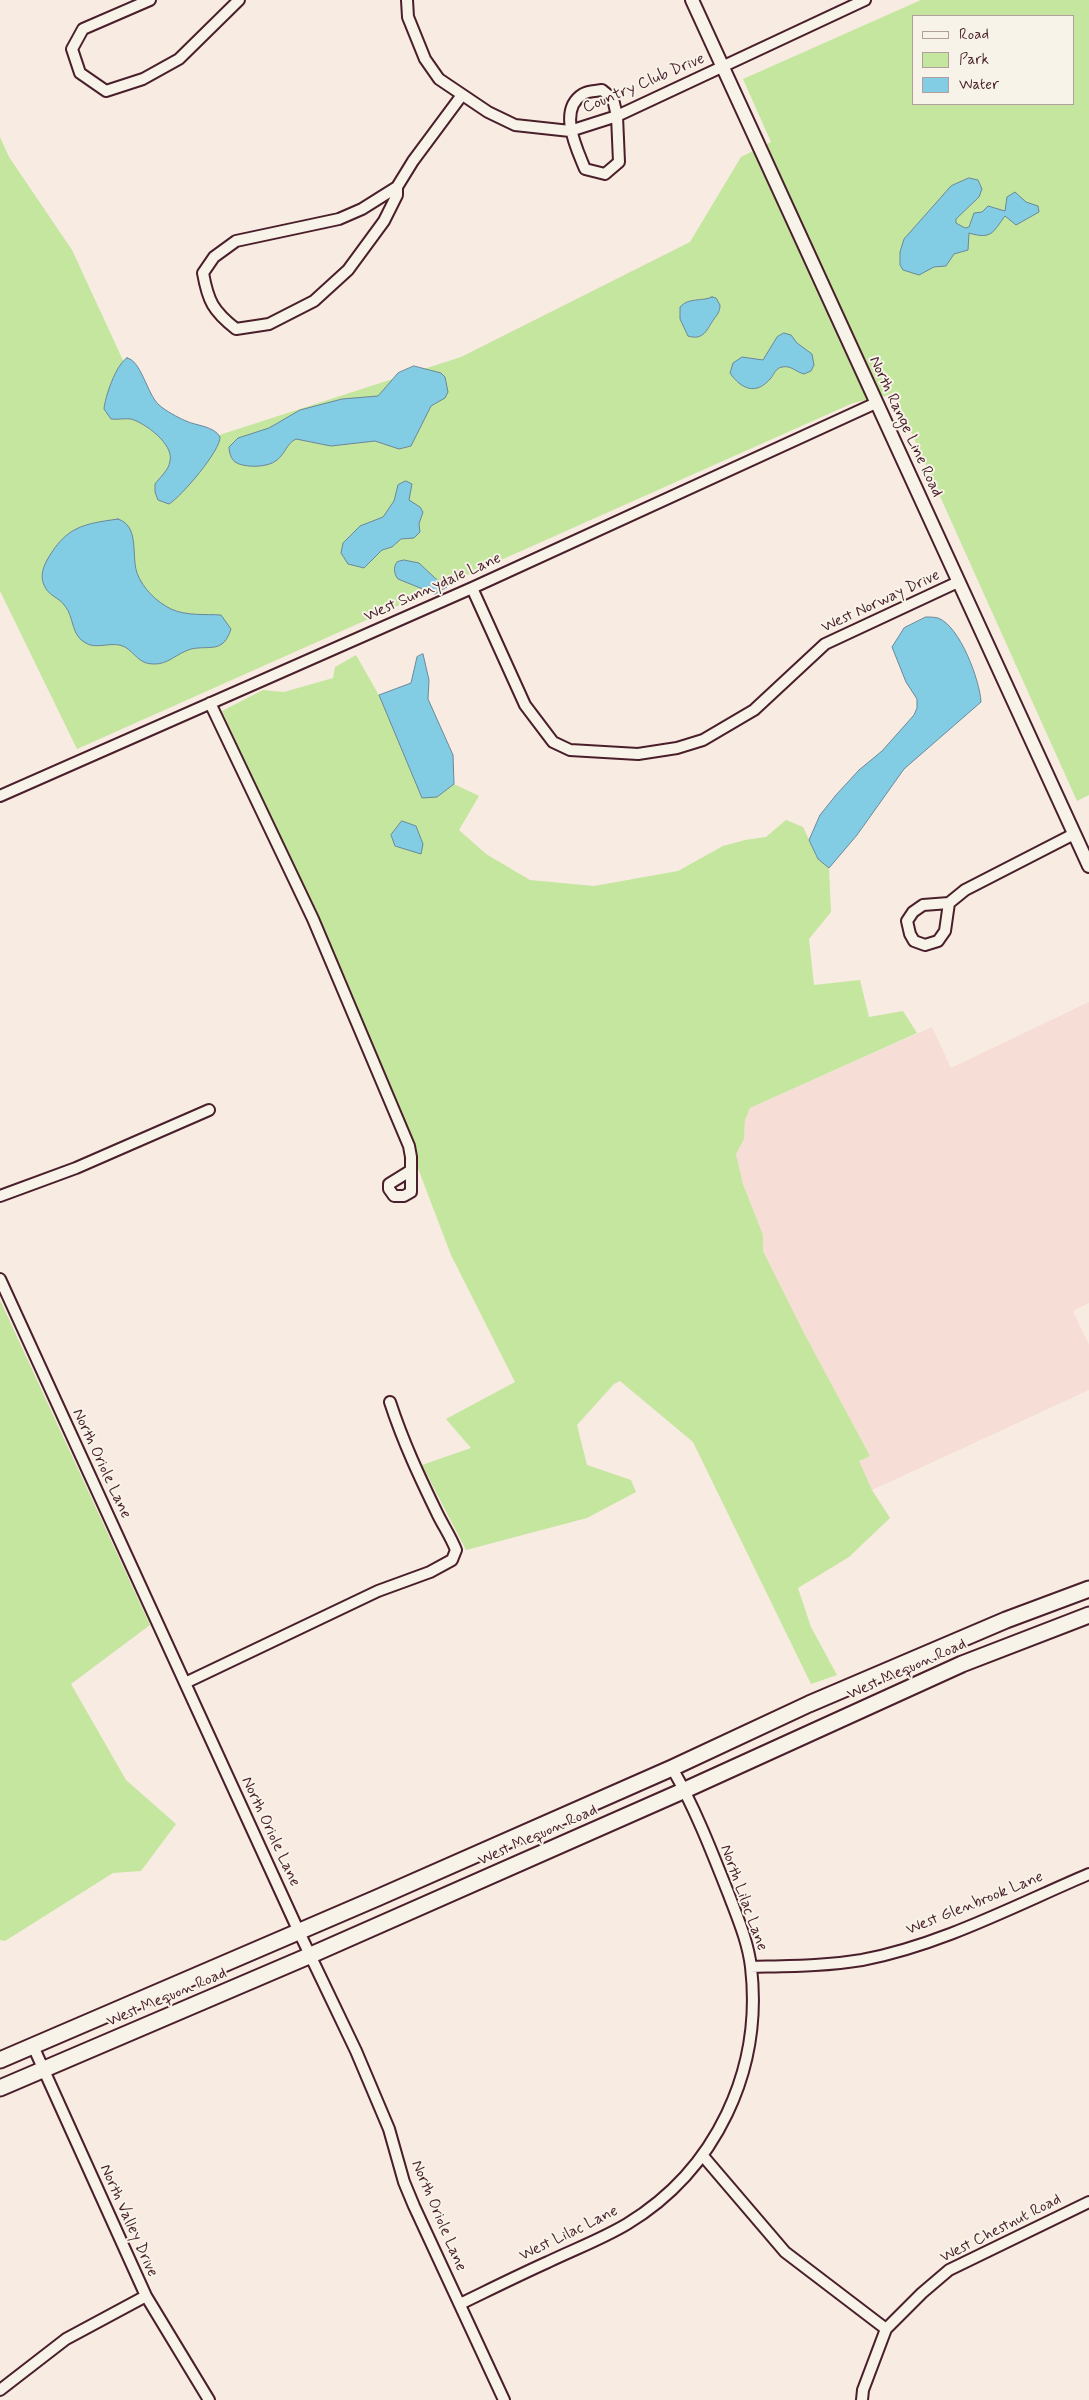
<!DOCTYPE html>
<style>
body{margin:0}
#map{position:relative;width:1089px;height:2400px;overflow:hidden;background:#f8ebe1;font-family:Mynerve,sans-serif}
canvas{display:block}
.legend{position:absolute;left:912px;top:15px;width:162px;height:90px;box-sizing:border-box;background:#f7f3e8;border:1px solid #b29e9c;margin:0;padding:6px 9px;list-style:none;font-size:15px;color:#4a1f2b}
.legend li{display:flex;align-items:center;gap:10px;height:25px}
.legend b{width:25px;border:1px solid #b29e9c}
</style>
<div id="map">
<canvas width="1089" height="2400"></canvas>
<ul class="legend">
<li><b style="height:6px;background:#f7f3e8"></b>Road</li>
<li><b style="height:14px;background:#c4e69f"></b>Park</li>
<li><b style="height:14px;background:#82cde3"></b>Water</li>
</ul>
</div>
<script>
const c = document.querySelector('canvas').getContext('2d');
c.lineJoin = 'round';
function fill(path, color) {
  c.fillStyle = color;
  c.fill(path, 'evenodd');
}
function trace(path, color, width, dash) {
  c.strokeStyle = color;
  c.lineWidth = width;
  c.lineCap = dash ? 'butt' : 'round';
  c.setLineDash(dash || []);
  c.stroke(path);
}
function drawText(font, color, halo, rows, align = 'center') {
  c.font = font + ' Mynerve,sans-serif';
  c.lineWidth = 4;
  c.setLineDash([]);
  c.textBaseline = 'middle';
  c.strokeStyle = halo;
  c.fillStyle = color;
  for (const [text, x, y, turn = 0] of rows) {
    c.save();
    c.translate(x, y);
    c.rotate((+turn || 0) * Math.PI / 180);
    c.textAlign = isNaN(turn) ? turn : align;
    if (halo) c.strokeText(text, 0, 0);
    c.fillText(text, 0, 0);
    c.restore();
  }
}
const built = new Path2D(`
 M1089,1002v301l-16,8 16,34v45l-217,100 -14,-30 12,-4 -66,-123 -41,-82v-16l-20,-51 -7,-30 8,-15 1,-19 5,-12 182,-81 19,41z`);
const green = new Path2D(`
 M921,0h168v795l-12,6 -183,-407 -41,9 -776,346 -77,-158v-454l9,20 63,93 68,147 70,41 251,-81 229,-115 51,-85 30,-15 -28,-63zM913,16h160v88h-160z
 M356,655l81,142 17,-13 25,12 -20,34 27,24 44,26 64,6 84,-15 45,-25 22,-6 21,-3 20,-17 17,7 15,32 11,9 2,44 -22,27 5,46 46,-5 9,37 34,-6 14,22 -167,75 -5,12 -1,19 -8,15 7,30 20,51v16l41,82 66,123 -11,5 13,29 18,28 -41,39 -51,31 13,39 26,48 -26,9 -118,-242 -73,-61 -6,3 -37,41 10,40 44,15 5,12 -49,26 -121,32 -44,-85 49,-17 -25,-29 69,-37 -64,-127 -105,-276 -124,-268 41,-21 21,2 49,-14 2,-11z
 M0,1300l150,325 -79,59 55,96 50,44 -35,47 -28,2 -108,68 -5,-1z`);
const water = new Path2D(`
 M969,178l9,2 4,9 -3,8 -23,22v4l9,5 4,-1 5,-14 8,-1 6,-6 17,5 2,-14 8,-5 11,10 12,4 1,6 -23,13 -11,-9c-12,16 -13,24 -36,17l-1,17 -14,4 -8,12 -12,1 -15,8 -16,-5 -3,-5v-13l4,-13 47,-53z
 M712,297l4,1 4,7c0,7 -3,10 -6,14 -7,10 -10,22 -26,17l-8,-17v-12c9,-10 21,-5 32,-10z
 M784,333l7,2 6,8 15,11 2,11 -3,6 -7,3c-8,-2 -13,-9 -22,-7 -6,1 -8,7 -11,11 -15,18 -30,11 -41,-5l3,-10 9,-6 21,3 14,-23z
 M127,358c14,2 20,36 32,47 7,6 18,12 27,16 11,5 28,5 34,16 1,13 -39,60 -51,67l-11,-4 -3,-8v-8c5,-7 14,-14 15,-23 4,-17 -25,-38 -39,-42 -7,-1 -13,1 -20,0l-7,-10c1,-12 12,-45 23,-51z
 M414,366l27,7 4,4 3,15 -3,6 -14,8 -20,40 -12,3 -24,-8 -44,5 -35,-7c-9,4 -11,15 -19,21 -9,8 -33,8 -42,2 -4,-3 -6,-10 -6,-15l9,-9 31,-10 31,-18 42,-11 36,-3 20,-23z
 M406,481l6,3 -3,16 11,7 3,5 -4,12 1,8 -6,6 -13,1 -9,8 -10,3 -18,18 -16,-4 -7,-11 2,-10 17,-17 23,-9 11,-16 4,-16z
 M118,519c22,7 13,36 19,54 6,16 20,29 34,36 15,7 34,5 50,6l10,14c-8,25 -21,16 -40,20 -14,4 -23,16 -38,15 -14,0 -18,-11 -28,-17 -13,-7 -29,4 -41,-5 -13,-8 -10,-25 -19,-36 -6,-9 -17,-10 -21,-21 -4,-9 -1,-17 3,-25 19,-33 35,-36 71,-41z
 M404,560l15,3 17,16 9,4 2,4 -12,7 -37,-15c-4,-5 -5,-12 -1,-17z
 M926,617c3,0 8,0 12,1 22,8 42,63 43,84l-77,67 -47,66 -28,33 -11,-9 -9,-19 11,-25 16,-20 23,-25 23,-19 32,-36 3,-7v-9l-11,-17 -14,-35 12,-19z
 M423,654l6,26 -1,19 25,56 1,29 -17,13 -15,1 -43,-103 32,-12 6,-26z
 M402,821l14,5 7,18 -2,10 -26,-8 -4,-11z`);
const minor = new Path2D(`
 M150,0l-67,29 -11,20 8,24 26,18 37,-12 36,-20 60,-59
 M407,0l1,17 17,42 14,20 49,33 27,13 55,6 47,-15 248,-116
 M602,90l11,9 4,17 2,46 -14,12 -20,-5c-8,-20 -28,-59 -2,-75 4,-3 13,-3 19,-4z
 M397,187v8l-13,26 -36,49 -34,31 -45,23 -33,5c-23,-18 -28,-28 -33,-56l11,-16 22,-16 103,-22 23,-10z
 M397,187l16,-26 49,-66
 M472,588l53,117 28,37 17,8 68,4 39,-6 26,-8 51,-30 71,-66 133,-62
 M210,703l103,216 96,227 2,11v35l-7,4h-10l-5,-7v-5l21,-13
 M0,796l472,-208 404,-185
 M949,903l-4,28 -7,10 -13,4 -11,-4 -4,-7 -3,-13 6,-9 10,-7 26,-2 16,-13 109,-56
 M0,1196l76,-28 133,-58
 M0,1279l299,653 57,119 33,78 15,53 10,24 90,194
 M185,1683l193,-92 52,-19 22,-12 4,-10c-5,-13 -12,-23 -18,-35 -18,-37 -35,-73 -48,-113
 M751,1967c37,-1 75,-1 111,-7 79,-15 154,-55 227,-86
 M33,2046l113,250 63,104
 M703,2156l82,96 101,77
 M460,2304c29,-14 59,-29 88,-42 27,-13 54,-23 79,-38 89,-54 136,-154 124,-257 -3,-25 -13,-48 -22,-72 -17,-43 -34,-87 -57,-127
 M0,2390l66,-51 80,-43
 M862,2400l1,-10 23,-61 36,-36 27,-23 140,-68`);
const tertiary = new Path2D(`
 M692,0l397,866`);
const primary = new Path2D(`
 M0,2060l377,-162 295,-130 137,-64 197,-84 83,-31
 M0,2088l311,-133 374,-165 277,-126 127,-49`);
const streetNames = [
 ["Country Club Drive",644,84,-23],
 ["North Range Line Road",905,427,65],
 ["West Sunnydale Lane",433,588,-24],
 ["West Norway Drive",881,602,-25],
 ["North Oriole Lane",101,1464,65],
 ["West Mequon Road",907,1670,-24],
 ["North Oriole Lane",270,1832,65],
 ["West Mequon Road",538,1836,-24],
 ["North Lilac Lane",743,1898,70],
 ["West Glenbrook Lane",975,1904,-22],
 ["West Mequon Road",167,1998,-23],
 ["North Oriole Lane",438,2216,67],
 ["North Valley Drive",128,2221,66],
 ["West Chestnut Road",1001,2229,-27],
 ["West Lilac Lane",569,2234,-26]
];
fill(built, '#f6ddd5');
fill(green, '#c4e69f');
fill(water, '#82cde3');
trace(water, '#6c8799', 1);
trace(minor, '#4a1f2b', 14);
trace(tertiary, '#4a1f2b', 16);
trace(primary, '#4a1f2b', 19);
trace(minor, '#f7f3e8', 10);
trace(tertiary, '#f7f3e8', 12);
trace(primary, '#f7f3e8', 15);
drawText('16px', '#4a1f2b', '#f7f3e8', streetNames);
</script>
